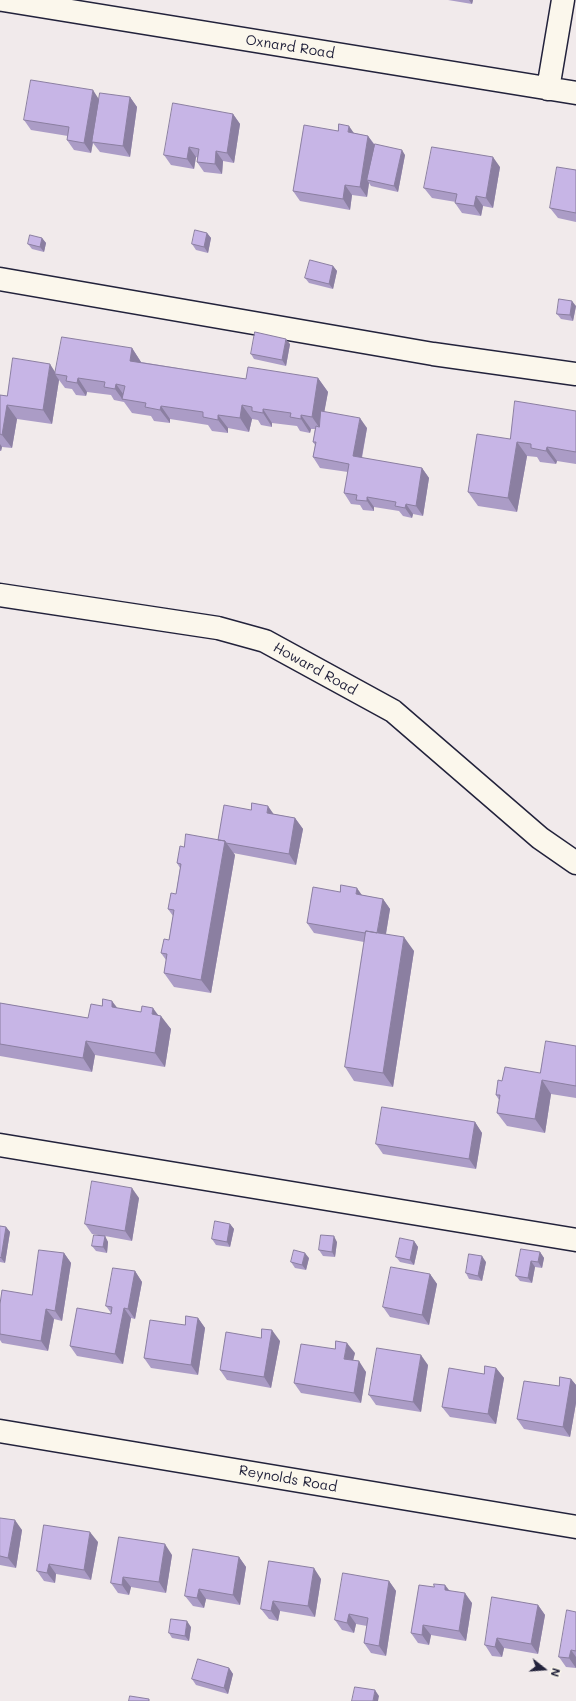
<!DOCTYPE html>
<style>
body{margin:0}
#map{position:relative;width:576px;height:1701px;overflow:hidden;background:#f1eaeb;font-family:Mali,sans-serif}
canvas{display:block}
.north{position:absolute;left:524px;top:1649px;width:40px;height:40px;-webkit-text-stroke:3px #fbf7ec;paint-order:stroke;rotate:107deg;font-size:11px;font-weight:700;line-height:16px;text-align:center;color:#22223b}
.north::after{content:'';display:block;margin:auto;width:14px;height:18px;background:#22223b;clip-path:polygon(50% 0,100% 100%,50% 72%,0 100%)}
</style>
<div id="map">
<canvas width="576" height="1701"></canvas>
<div class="north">N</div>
</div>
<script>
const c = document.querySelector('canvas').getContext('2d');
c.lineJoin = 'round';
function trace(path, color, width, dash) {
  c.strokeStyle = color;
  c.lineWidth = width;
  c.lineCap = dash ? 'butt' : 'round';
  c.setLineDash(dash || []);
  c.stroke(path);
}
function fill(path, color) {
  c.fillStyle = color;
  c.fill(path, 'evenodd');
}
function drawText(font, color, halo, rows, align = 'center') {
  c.font = font + ' Mali,sans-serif';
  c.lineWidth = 4;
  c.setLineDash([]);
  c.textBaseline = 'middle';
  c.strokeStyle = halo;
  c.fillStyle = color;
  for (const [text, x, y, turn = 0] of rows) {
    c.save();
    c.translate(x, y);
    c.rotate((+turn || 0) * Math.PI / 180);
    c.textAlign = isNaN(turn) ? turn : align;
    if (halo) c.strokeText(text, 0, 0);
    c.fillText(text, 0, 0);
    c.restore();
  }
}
const minor = new Path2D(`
 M3,0l573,93
 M548,89l15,-89
 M0,279l433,75 143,20
 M0,595l218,33 47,13 128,70 147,127 36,25
 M0,1145l576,95
 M0,1431l576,96`);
const wall = new Path2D(`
 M448,0h25l-1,4z
 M130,97l7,10 -7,50 -30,-5 -7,-9 -2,10 -17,-3 -7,-10 1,-4 -37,-6 -7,-10 75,-20z
 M233,114l7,10 -6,39 -11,-2 -1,13 -18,-2 -7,-10 1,-4 -2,-1 -2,12 -23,-4 -7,-10z
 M354,133l14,3 7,9 30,10 -7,37 -27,-6 -2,-3 -2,14 -15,-2 -2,15 -50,-9 -7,-10z
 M500,167l-7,41 -10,-2 -2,10 -19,-3 -7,-10 1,-1 -24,-4 -8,-10z
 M576,170v52l-18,-4 -8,-10z
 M207,233l4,5 -3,15 -12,-3 -4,-6z
 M42,238l4,5 -2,9 -12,-3 -4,-5z
 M333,266l4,5 -4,18 -24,-6 -4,-5z
 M576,306l-3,15 -12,-2 -4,-5z
 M290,344l-4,22 -32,-7 -3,-5z
 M132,348l9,14 105,17 72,-1 10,14 -4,20 43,16 -5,30 60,10 7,10 -6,38 -10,-2 -1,4 -9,-2 -4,-5 -25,-4v4l-11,-1 -3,-5 -9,-1 -7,-11 4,-21 -28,-4 -7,-11 2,-12 -2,-3 2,-13h-4l-1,4 -10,-2 -3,-5 -25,-3v4l-11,-2 -3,-5 -6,-1 -3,13 -21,-4v5l-16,-2 -4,-6 -38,-6v4l-16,-2 -3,-5 -19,-3 -8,-11 -10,-2 -3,-5 -24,-3 -1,4 -10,-1 -4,-6 -7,-1 -6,-8 -7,44 -35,-5 -5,29 -10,-1 -1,4h-1v-56l7,1 49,-24z
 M576,411v53l-19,-3 -1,3 -16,-2 -3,-5 -10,-1 -10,56 -39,-6 -10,-14 42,-53z
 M274,814l21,4 8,11 -7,36 -63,-12 2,2 -24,138 -37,-6 -10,-14 2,-13 -5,-7 8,-13 4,-24 -5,-7 8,-15 4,-26 -3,-5 7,-16 34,-7z
 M362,895l21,4 7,10 -4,25 28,17 -21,136 -39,-6 -9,-14 19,-125 -50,-9 -7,-10z
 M0,1003l88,15 30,-10 40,7 13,14 -6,38 -70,-12 -3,17 -92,-16z
 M576,1046v52l-25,-4 -6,39 -38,-7 -10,-13 2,-13 -3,-5 6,-14 38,-8z
 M475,1122l7,11 -6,36 -93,-15 -7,-10z
 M139,1198l-7,43 -27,-5 3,6 -1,11 -11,-2 -4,-5 6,-11 -6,-1 -7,-10z
 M230,1224l4,5 -4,18 -14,-2 -4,-6z
 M0,1226l6,1 4,5 -5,31 -5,-1z
 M414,1241l4,6 -4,18 -14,-3 -4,-5z
 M337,1242l-2,15 -12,-1 -4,-6z
 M540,1252l4,6 -2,10 -7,-1 -3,16 -12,-2 -4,-5z
 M64,1253l7,10 -9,58 -8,-2 -6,32 -46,-8 -2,-3v-36l32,-9z
 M309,1258l-3,12 -11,-2 -4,-6z
 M486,1262l-4,19 -13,-2 -3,-6z
 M135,1271l7,11 -7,37 -4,-1 -8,46 -46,-8 -7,-10 41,-32v-1l-5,-7z
 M430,1274l7,10 -8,41 -39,-8 -7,-10z
 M198,1318l7,10 -7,47 -47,-7 -7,-10 41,-33z
 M261,1338l19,3 -9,47 -44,-8 -7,-10z
 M355,1353l-2,7 13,12 -5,31 -60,-10 -7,-10z
 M428,1365l-7,47 -45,-7 -7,-10z
 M496,1368l8,10 -8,46 -46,-7 -8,-10 42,-33z
 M571,1379l5,6v18l-6,34 -46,-8 -7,-10 42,-33z
 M0,1518l22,12 -6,38 -16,-3z
 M44,1525l54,17 -7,38 -35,-6 -1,9 -11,-2 -7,-10z
 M119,1537l53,18 -6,38 -35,-6 -2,8 -11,-2 -7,-10z
 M239,1557l7,10 -6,38 -34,-6 -2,9 -11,-2 -8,-10z
 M269,1561l52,18 -6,38 -35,-6 -2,10 -9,-2 -8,-10z
 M389,1581l7,10 -10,65 -15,-3 -7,-10 3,-17 -11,-2 -2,9 -12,-3 -7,-10z
 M449,1590l23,13 -6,38 -35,-6 -2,10 -11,-2 -7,-10z
 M538,1605l7,10 -7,39 -34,-6 -2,9 -10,-1 -7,-11z
 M576,1612v56l-10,-1 -7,-10z
 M191,1627l-2,14 -17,-3 -3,-5z
 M229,1668l4,6 -5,20 -32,-9 -4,-6z`);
const shadedWall = new Path2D(`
 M469,0h4l-1,4z
 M93,90l7,11 -9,52 -7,-10z
 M130,97l7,10 -7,50 -7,-11z
 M233,114l7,10 -6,39 -7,-10z
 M349,126l7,10 -8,-4z
 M368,136l7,10 -8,34 2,3 -2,14 -7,-10z
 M189,147l7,10 -2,12 -7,-10z
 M402,150l3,5 -7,37 -4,-6z
 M216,151l7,10 -1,13 -7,-10z
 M493,157l7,10 -7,41 -7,-10z
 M345,185l7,10 -2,15 -7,-11z
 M476,196l7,10 -2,10 -7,-10z
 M207,233l4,5 -3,15 -4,-6z
 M42,238l4,5 -2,9 -4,-5z
 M333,266l4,5 -4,18 -4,-5z
 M572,301l4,5 -3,15 -3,-6z
 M286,339l4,5 -4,22 -4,-6z
 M132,348l9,14 -1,12 -10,-13z
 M50,364l7,11 -2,-1 4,6 -7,44 -9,-14z
 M78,378l9,14 -1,4 -9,-13z
 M318,378l10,14 -7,38 -9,-13z
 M116,384l10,14 -3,2 -8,-11z
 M7,405l10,14 -5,29 -10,-13z
 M242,405l10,14 -3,13 -9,-14z
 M161,406l9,13v4l-10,-13z
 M263,409l9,14v4l-9,-14z
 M218,415l10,13v5l-10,-13z
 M301,415l10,14 -1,4 -9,-14z
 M360,418l7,10 -7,38 -7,-10z
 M517,442l10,14 -10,56 -9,-14z
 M0,444l2,3 -1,4 -1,-2z
 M547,447l10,14 -1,3 -10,-13z
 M422,468l7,10 -6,38 -7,-10z
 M367,497l7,10v4l-7,-10z
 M406,504l7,10 -1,4 -7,-10z
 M268,806l7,10 -8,-3z
 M295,818l8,11 -7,36 -7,-11z
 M225,841l10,14 -24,138 -10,-13z
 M357,888l7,10 -8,-4z
 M383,899l7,10 -6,36 -7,-10z
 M404,937l10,14 -21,136 -10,-14z
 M112,1001l10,13 -10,-7z
 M153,1008l8,11v-3l10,13 -6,38 -10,-14 -3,-39z
 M86,1041l9,14 -3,17 -9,-14z
 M542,1080l9,14 -6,39 -10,-14z
 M475,1122l7,11 -6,36 -7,-10z
 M132,1188l7,10 -7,43 -7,-10z
 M230,1224l4,5 -4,18 -3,-5z
 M6,1227l4,5 -5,31 -4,-5z
 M105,1236l3,6 -1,11 -4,-6z
 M334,1236l3,6 -2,15 -3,-5z
 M414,1241l4,6 -4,18 -4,-5z
 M540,1252l4,6 -2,10 -4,-6z
 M64,1253l7,10 -9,58 -7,-10z
 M305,1253l4,5 -3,12 -4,-5z
 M482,1256l4,6 -4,19 -4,-5z
 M531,1261l4,6 -3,16 -4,-5z
 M135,1271l7,11 -7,37 -7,-10z
 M430,1274l7,10 -8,41 -7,-10z
 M124,1308l7,10 -8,46 -8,-10z
 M46,1309l8,10 -6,32 -7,-10z
 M198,1318l7,10 -7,47 -7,-10z
 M272,1330l8,11 -9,47 -7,-11z
 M347,1343l8,10 -4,16 -7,-10z
 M421,1355l7,10 -7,47 -8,-10z
 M359,1361l7,11 -5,31 -7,-10z
 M496,1368l8,10 -8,46 -8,-10z
 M571,1379l5,6v18l-6,34 -7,-10z
 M15,1520l7,10 -6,38 -8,-10z
 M90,1532l8,10 -7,38 -7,-10z
 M165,1544l7,11 -6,38 -7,-11z
 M239,1557l7,10 -6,38 -7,-10z
 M49,1564l7,10 -1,9 -8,-10z
 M314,1568l7,11 -6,38 -7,-11z
 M123,1577l8,10 -2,8 -7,-10z
 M389,1581l7,10 -10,65 -7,-10z
 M445,1585l8,10 -8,-5z
 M199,1589l7,10 -2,9 -7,-10z
 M465,1593l7,10 -6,38 -7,-10z
 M273,1601l7,10 -2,10 -7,-10z
 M538,1605l7,10 -7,39 -7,-10z
 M349,1614l7,10 -2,9 -7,-10z
 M187,1621l4,6 -2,14 -4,-5z
 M423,1625l8,10 -2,10 -7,-10z
 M497,1638l7,10 -2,9 -7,-10z
 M571,1650l5,7v11l-7,-10z
 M229,1668l4,6 -5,20 -4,-6z
 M375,1690l4,6 -1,5h-5z`);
const building = new Path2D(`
 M31,80l62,10 -9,53 -17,-3 2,-13 -45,-7z
 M100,93l30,4 -7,49 -31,-4z
 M173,103l60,11 -6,39 -11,-2 -1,13 -18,-2 2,-13 -10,-2 -2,12 -23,-4z
 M339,124l10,2 -1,6 20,4 -8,51 -15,-2 -2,14 -50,-8 11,-66 34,6z
 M375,144l27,6 -8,36 -27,-6z
 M432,147l61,10 -7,41 -10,-2 -2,10 -19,-3 2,-9 -33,-6z
 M557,167l19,3v43l-26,-5z
 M195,230l12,3 -3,14 -12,-3z
 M30,235l12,3 -2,9 -12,-3z
 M310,260l23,6 -4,18 -24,-6z
 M559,299l13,2 -2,14 -13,-1z
 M255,332l31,7 -4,21 -31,-6z
 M62,337l70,11 -2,13 116,18 2,-12 70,11 -6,39 -11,-2v4l-11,-2 1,-4 -28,-4v4l-11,-2v-4l-10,-2 -2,13 -22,-3v5l-15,-3v-5l-42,-6 -1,4 -15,-3 1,-4 -24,-4 3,-13 -9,-2 -1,5 -11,-2 1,-5 -27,-4 -1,5 -11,-2 1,-5 -12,-2z
 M13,358l37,6 -7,46 -36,-5 -5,30 -2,-1v-39l7,1z
 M515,401l61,10v41l-29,-5 -1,4 -15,-3v-4l-14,-2 -9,56 -40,-6 9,-58 33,5z
 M321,411l39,7 -7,38 69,12 -6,38 -10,-2 -1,4 -10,-2 1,-4 -29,-5v4l-11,-1 1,-5 -13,-2 5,-29 -36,-7 3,-15h-3l3,-16 3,1z
 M252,803l16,3 -1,7 28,5 -6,36 -63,-11 -1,-2 -7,-1 6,-35 27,5z
 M186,834l39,7 -24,139 -37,-7 3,-19 -6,-1 3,-14 5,1 5,-30 -6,-1 3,-16 5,1 5,-30 -4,-1 3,-17 4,1z
 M341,885l16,3 -1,6 27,5 -6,34 -11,-2 -1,2 -58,-10 6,-36 27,5z
 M366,931l38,6 -21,136 -38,-6z
 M103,999l9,2v6l29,5 1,-6 11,2 -1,6 9,2 -6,37 -69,-12 -3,17 -83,-14v-41l88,15 3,-14 11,2z
 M546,1041l30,5v40l-34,-6 -7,39 -38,-6 3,-18h-4l2,-15 4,1 3,-14 35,6z
 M382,1107l93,15 -6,37 -93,-15z
 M92,1181l40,7 -7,43 -40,-7z
 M215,1221l15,3 -3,18 -15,-3z
 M0,1226l6,1 -5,31 -1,-1z
 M94,1235l11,1 -2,11 -11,-1z
 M321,1235l13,1 -2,16 -13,-2z
 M400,1238l14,3 -4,19 -14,-3z
 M521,1249l19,3 -2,10 -7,-1 -3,17 -12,-2z
 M39,1250l25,3 -9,58 -9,-2 -5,32 -41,-7v-30l2,-14 30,5z
 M294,1250l11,3 -3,12 -11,-3z
 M469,1254l13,2 -4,20 -12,-3z
 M391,1267l39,7 -8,41 -39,-8z
 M113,1268l22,3 -7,38 -4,-1 -9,46 -45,-8 7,-38 34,6 1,-7 -6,-1z
 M186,1316l12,2 -7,47 -47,-7 6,-38 35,5z
 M262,1329l10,1 -8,47 -44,-7 6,-38 35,6z
 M336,1341l11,2 -3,16 15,2 -5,32 -60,-10 7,-39 34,5z
 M377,1348l44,7 -8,47 -44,-7z
 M485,1366l11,2 -8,46 -46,-7 7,-39 35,6z
 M560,1377l11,2 -8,48 -46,-8 7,-38 35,5z
 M0,1518l15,2 -7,38 -8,-2z
 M44,1525l46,7 -6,38 -35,-6 -2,9 -10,-2z
 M119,1537l46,7 -6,38 -36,-5 -1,8 -11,-2z
 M193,1549l46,8 -6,38 -34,-6 -2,9 -12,-2z
 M269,1561l45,7 -6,38 -35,-5 -2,10 -10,-2z
 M343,1573l46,8 -10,65 -15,-3 4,-25 -19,-4 -2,9 -12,-3z
 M434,1584l11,1v5l20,3 -6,38 -36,-6 -1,10 -11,-2 8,-48 15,2z
 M492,1597l46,8 -7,39 -34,-6 -2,9 -10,-2z
 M567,1610l9,2v39l-5,-1 -2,8 -10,-1z
 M171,1619l16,2 -2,15 -16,-3z
 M198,1659l31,9 -5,20 -32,-9z
 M355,1687l20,3 -2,11h-21z
 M130,1696l19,3v2h-20z`);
const streetNames = [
 ["Oxnard Road",290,47,9],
 ["Howard Road",315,669,29],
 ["Reynolds Road",288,1479,10]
];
trace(minor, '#22223b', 25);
trace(minor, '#fbf7ec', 22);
fill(wall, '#ab9cc6');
fill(shadedWall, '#8b7fa1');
fill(building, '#c7b5e6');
trace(building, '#8b7fa1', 1);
drawText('14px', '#22223b', '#fbf7ec', streetNames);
</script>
